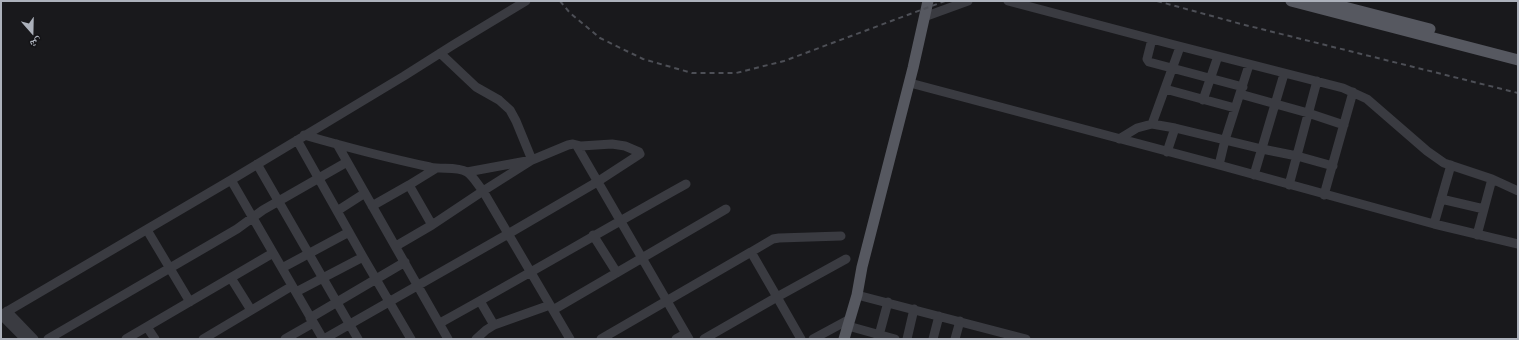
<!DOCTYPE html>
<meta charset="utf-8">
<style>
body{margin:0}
#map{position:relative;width:1519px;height:340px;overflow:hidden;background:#19191c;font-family:"Golos Text","Noto Naskh Arabic",sans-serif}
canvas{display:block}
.frame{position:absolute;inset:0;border:2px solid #acb1bb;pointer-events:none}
.north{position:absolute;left:12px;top:12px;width:40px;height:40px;-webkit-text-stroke:3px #141417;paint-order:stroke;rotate:160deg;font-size:11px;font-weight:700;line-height:16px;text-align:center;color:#acb1bb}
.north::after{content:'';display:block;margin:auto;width:14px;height:18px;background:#acb1bb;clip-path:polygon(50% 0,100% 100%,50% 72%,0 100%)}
</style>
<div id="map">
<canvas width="1519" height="340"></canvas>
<div class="frame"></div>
<div class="north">ش</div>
</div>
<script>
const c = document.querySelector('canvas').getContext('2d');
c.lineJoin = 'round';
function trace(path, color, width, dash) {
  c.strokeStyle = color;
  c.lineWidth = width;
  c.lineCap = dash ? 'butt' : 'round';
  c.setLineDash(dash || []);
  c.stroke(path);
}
const minor = new Path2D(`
 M1008,1l163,43 172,44 24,11 60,52 17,12 48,16 26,12
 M924,17l44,-16
 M1152,39l-5,20 2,3 94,25
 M440,53l36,34 23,13 11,10 6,11 16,39 -65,12
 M910,83l309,82 215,59 84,20
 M1165,89l70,19
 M1240,94l68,19 36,12
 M1203,100l15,-44
 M1152,124l28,-77
 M304,135c42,12 84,23 126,32 11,3 26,-1 37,5 6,4 11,13 16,19l49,-31 36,-15 5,-1 8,2 31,-2 13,2 14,6 1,2 -43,28 -89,52 -184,105
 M1119,139l18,-11 15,-4 23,4 87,21 35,7 36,10
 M297,140l66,117 48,82
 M337,144l111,195
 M577,146l112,193
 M1167,152l8,-24
 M257,164l101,175
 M1219,165l6,-25 24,-75
 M1254,175l30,-101
 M231,180l92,159
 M409,185l23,40
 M1289,185l28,-104
 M1324,195l29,-103
 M1441,199l43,10
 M372,206l37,-21 26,-16
 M337,211l28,-18
 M1434,224l17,-59
 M147,230l43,72
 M593,235l24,38
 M1477,235l15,-56
 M396,246l36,-21 51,-34 87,148
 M751,252l22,-13 6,-1 62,-2
 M282,268l67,-36
 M231,278l20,32
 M296,292l67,-35
 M857,295l169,44
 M480,301l14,24
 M553,310l173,-101
 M7,311l27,28
 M310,318l95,-56
 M440,323c82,-45 163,-93 246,-139
 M848,326l47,13
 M147,327l8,12
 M25,339l-24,-24 230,-135 173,-104 49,-31 73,-44
 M48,339l189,-110 26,-19 84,-48
 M126,339l147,-86
 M203,339l89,-53
 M285,339l28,-16
 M476,339l10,-9 8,-5 56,-20
 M601,339l150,-87 26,45 69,-38
 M676,339l9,-5
 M704,339l73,-42 24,42
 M813,339l37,-20
 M878,339l10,-37
 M907,339l7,-30
 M933,339l6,-23
 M955,339l5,-18`);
const major = new Path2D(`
 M1291,1l227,59
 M1321,1l109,28
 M844,339l13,-44 5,-28 51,-199 15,-67`);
const rail = new Path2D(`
 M560,1l10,12 30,25 43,21 49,14h44l48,-12 161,-60
 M1157,1l84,23 277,69`);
trace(minor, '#3a3b41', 9);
trace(major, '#565860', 11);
trace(rail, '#4d4f56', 2, [5, 4]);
</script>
